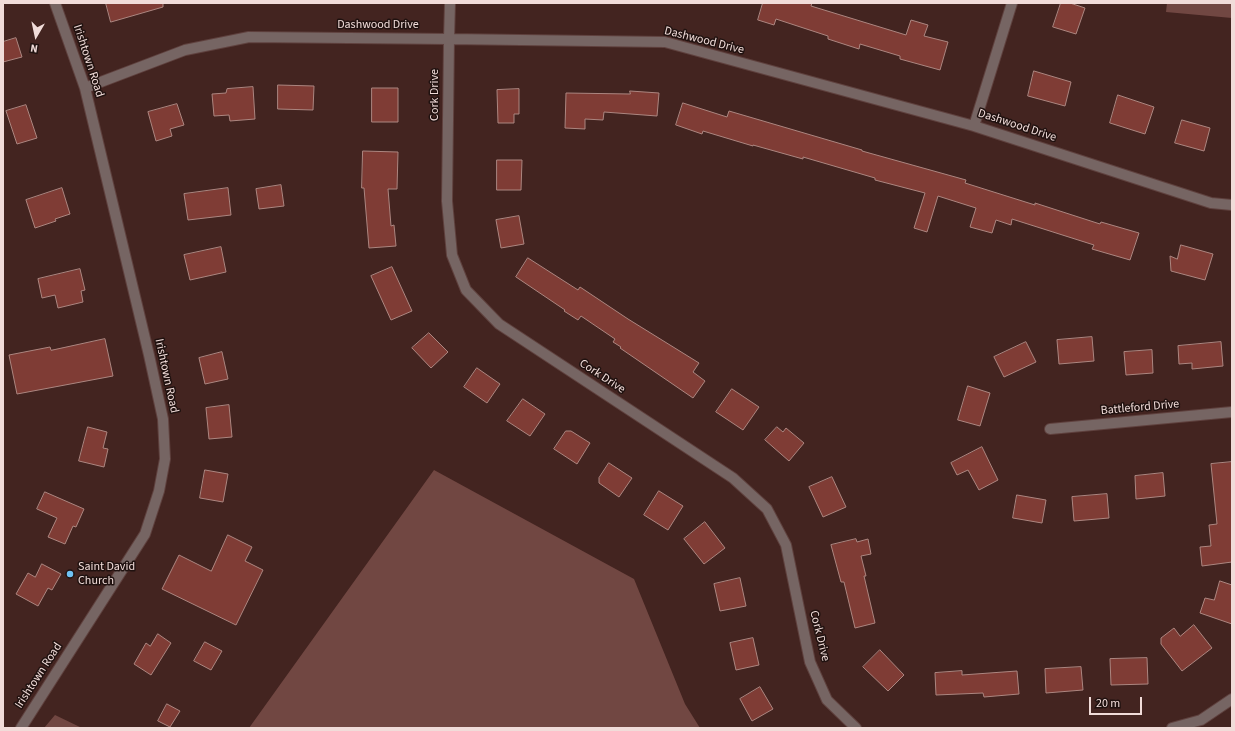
<!DOCTYPE html>
<style>
body{margin:0}
#map{position:relative;width:1235px;height:731px;overflow:hidden;background:#432420;font-family:"Source Sans 3",sans-serif}
canvas{display:block}
.frame{position:absolute;inset:0;border:4px solid #f1dcd9;pointer-events:none}
.north{position:absolute;left:16px;top:16px;width:40px;height:40px;-webkit-text-stroke:3px #201210;paint-order:stroke;rotate:189deg;font-size:11px;font-weight:700;line-height:16px;text-align:center;color:#f1dcd9}
.north::after{content:'';display:block;margin:auto;width:14px;height:18px;background:#f1dcd9;clip-path:polygon(50% 0,100% 100%,50% 72%,0 100%)}
.scale{position:absolute;left:1089px;top:697px;width:53px;height:18px;box-sizing:border-box;border:2px solid #f1dcd9;border-top:0;padding-left:5px;font-size:12px;line-height:14px;white-space:nowrap;color:#f1dcd9;-webkit-text-stroke:3px #201210;paint-order:stroke}
</style>
<div id="map">
<canvas width="1235" height="731"></canvas>
<div class="frame"></div>
<div class="north">N</div>
<div class="scale">20 m</div>
</div>
<script>
const c = document.querySelector('canvas').getContext('2d');
c.lineJoin = 'round';
function fill(path, color) {
  c.fillStyle = color;
  c.fill(path, 'evenodd');
}
function trace(path, color, width, dash) {
  c.strokeStyle = color;
  c.lineWidth = width;
  c.lineCap = dash ? 'butt' : 'round';
  c.setLineDash(dash || []);
  c.stroke(path);
}
function drawText(font, color, halo, rows, align = 'center') {
  c.font = font + ' "Source Sans 3",sans-serif';
  c.lineWidth = 3;
  c.setLineDash([]);
  c.textBaseline = 'middle';
  c.strokeStyle = halo;
  c.fillStyle = color;
  for (const [text, x, y, turn = 0] of rows) {
    c.save();
    c.translate(x, y);
    c.rotate((+turn || 0) * Math.PI / 180);
    c.textAlign = isNaN(turn) ? turn : align;
    if (halo) c.strokeText(text, 0, 0);
    c.fillText(text, 0, 0);
    c.restore();
  }
}
const green = new Path2D(`
 M1167,3h65v15l-66,-6z
 M434,470l200,109 51,125 15,24h-451z
 M55,715l27,13h-38z`);
const building = new Path2D(`
 M106,3h57v4l-52,15z
 M763,3h49l-1,3 95,29 5,-15 17,5 -4,11 24,6 -8,28 -40,-11v-3l-40,-12 -1,5 -31,-10v-3l-52,-17 -2,6 -16,-5z
 M1061,3h9l15,5 -9,26 -23,-7z
 M16,38l6,19 -19,5v-20z
 M1034,71l37,11 -6,24 -37,-10z
 M278,85l36,1 -1,24 -35,-1z
 M253,87l2,32 -25,2 -1,-6 -15,1 -2,-22 14,-1 1,-4z
 M372,88h26v34h-26z
 M519,89v25h-5v9h-16l-1,-33z
 M630,91l29,2 -2,23 -53,-4 -1,8 -18,-1v10l-20,-1 1,-35 64,1z
 M1118,95l36,12 -9,27 -35,-11z
 M683,103l44,14 2,-6 133,39v1l104,29 -1,3 70,22v-2l65,21 1,-2 38,11 -9,27 -38,-11 2,-4 -82,-26 -1,6 -15,-5 -4,13 -22,-6 6,-19 -38,-12 -11,36 -13,-4 11,-35 -50,-13v-2l-72,-21v2l-50,-14v1l-50,-15 -1,3 -26,-9z
 M177,104l7,21 -14,4 2,7 -16,5 -8,-29z
 M26,105l11,33 -20,6 -11,-33z
 M1182,120l28,8 -6,23 -29,-8z
 M363,151l35,1 -1,37h-9l3,37 3,-1 2,21 -27,2 -5,-60h-2z
 M497,160h25l-1,30h-24z
 M281,185l3,21 -25,3 -3,-20z
 M62,188l8,26 -15,5 1,2 -21,7 -9,-28z
 M228,188l3,27 -43,5 -4,-26z
 M519,216l5,28 -23,4 -5,-28z
 M1181,245l32,9 -8,26 -34,-9 -1,-15 7,3z
 M221,247l5,25 -36,8 -6,-25z
 M528,258l50,32 2,-3 48,32 71,44 -6,9 12,9 -12,17 -73,-50 1,-1 -8,-5 2,-3 -34,-23 -3,4 -14,-9 1,-1 -49,-33z
 M392,267l20,44 -21,9 -20,-44z
 M80,269l5,21 -4,1 2,11 -25,6 -3,-13 -13,3 -4,-19z
 M429,333l19,19 -17,16 -19,-20z
 M1092,337l2,24 -35,3 -2,-24z
 M105,339l8,37 -96,18 -8,-39 41,-8 1,3z
 M1026,342l10,20 -32,15 -10,-20z
 M1221,342l2,24 -31,3v-6l-13,1 -1,-18z
 M1152,350l1,23 -27,2 -2,-23z
 M222,352l6,27 -23,5 -6,-26z
 M477,368l23,16 -13,19 -23,-16z
 M968,386l22,7 -10,33 -22,-6z
 M732,389l27,18 -16,23 -27,-18z
 M523,399l22,15 -15,22 -23,-15z
 M229,405l3,32 -23,2 -3,-31z
 M88,427l19,5 -4,16 5,1 -4,18 -25,-6z
 M777,427l6,5 3,-4 18,15 -15,18 -24,-21z
 M566,431h5l19,12 -13,21 -23,-15z
 M982,447l16,33 -19,10 -11,-20 -11,5 -6,-12z
 M1232,462v100l-30,4 -2,-19 11,-1 -2,-21 8,-1 -6,-60z
 M609,463l23,15 -13,19 -20,-14v-5z
 M205,470l23,4 -5,28 -23,-4z
 M1163,473l2,23 -29,3 -1,-23z
 M832,477l14,30 -23,10 -14,-30z
 M659,491l24,15 -15,24 -24,-15z
 M45,492l39,17 -8,18 -3,-1 -8,18 -17,-7 9,-19 -20,-9z
 M1107,494l2,24 -35,3 -2,-24z
 M1017,495l29,5 -4,23 -29,-5z
 M705,522l20,26 -21,16 -20,-25z
 M228,535l24,12 -7,14 18,9 -27,55 -74,-36 17,-34 32,16z
 M856,539l1,3 11,-3 3,15 -10,2 5,20h-2l11,47 -20,5 -11,-46h-3l-10,-37z
 M42,564l19,10 -9,16 -4,-2 -10,18 -22,-12 12,-21 7,4z
 M740,578l6,28 -26,5 -6,-27z
 M1220,581l12,4v39l-32,-11 5,-15 9,2z
 M1194,625l18,23 -30,23 -21,-27v-6l13,-10 6,8z
 M158,634l13,9 -20,32 -17,-11 12,-21 4,3z
 M753,638l6,27 -23,5 -6,-27z
 M205,642l17,9 -11,19 -17,-9z
 M880,650l24,25 -16,16 -25,-24z
 M1147,658l1,26 -37,1 -1,-26z
 M1081,667l2,23 -37,3 -1,-24z
 M962,671v4l55,-4 2,23 -35,3 -1,-4 -47,2 -1,-22z
 M760,687l13,22 -21,12 -12,-22z
 M167,704l13,7 -10,16 -12,-6z`);
const minor = new Path2D(`
 M450,3l-1,36 -2,162 5,54 14,35 33,34 234,154 34,31 19,36 24,117 17,38 29,28
 M85,88l100,-38 64,-13 200,2 216,3 309,84 237,77 21,2
 M974,126l38,-123
 M1050,429l182,-17
 M21,728l124,-194 14,-43 6,-32 -2,-40 -14,-64 -64,-267 -30,-85
 M1172,728l29,-8 31,-21`);
const markers = [
 [70,574,4,"#70c2f4"]
];
const streetNames = [
 ["Dashwood Drive",378,25],
 ["Dashwood Drive",704,41,14],
 ["Irishtown Road",88,61,72],
 ["Cork Drive",435,95,-90],
 ["Dashwood Drive",1017,126,18],
 ["Irishtown Road",166,376,78],
 ["Cork Drive",602,377,33],
 ["Battleford Drive",1140,408,-5],
 ["Cork Drive",819,636,76],
 ["Irishtown Road",39,676,-57]
];
const poiNames = [
 ["Saint David",78,567],
 ["Church",78,581]
];
fill(green, '#714742');
fill(building, '#7f3c35');
trace(building, '#ac8680', 1);
trace(minor, '#5f413e', 12);
trace(minor, '#766563', 10);
for (const [x, y, r, color] of markers) {
  const dot = new Path2D();
  dot.arc(x, y, r, 0, 2 * Math.PI);
  c.fillStyle = color;
  c.fill(dot);
  trace(dot, '#201210', 1.5);
}
drawText('12px', '#f1dcd9', '#201210', streetNames);
drawText('12px', '#f1dcd9', '#201210', poiNames, 'left');
</script>
